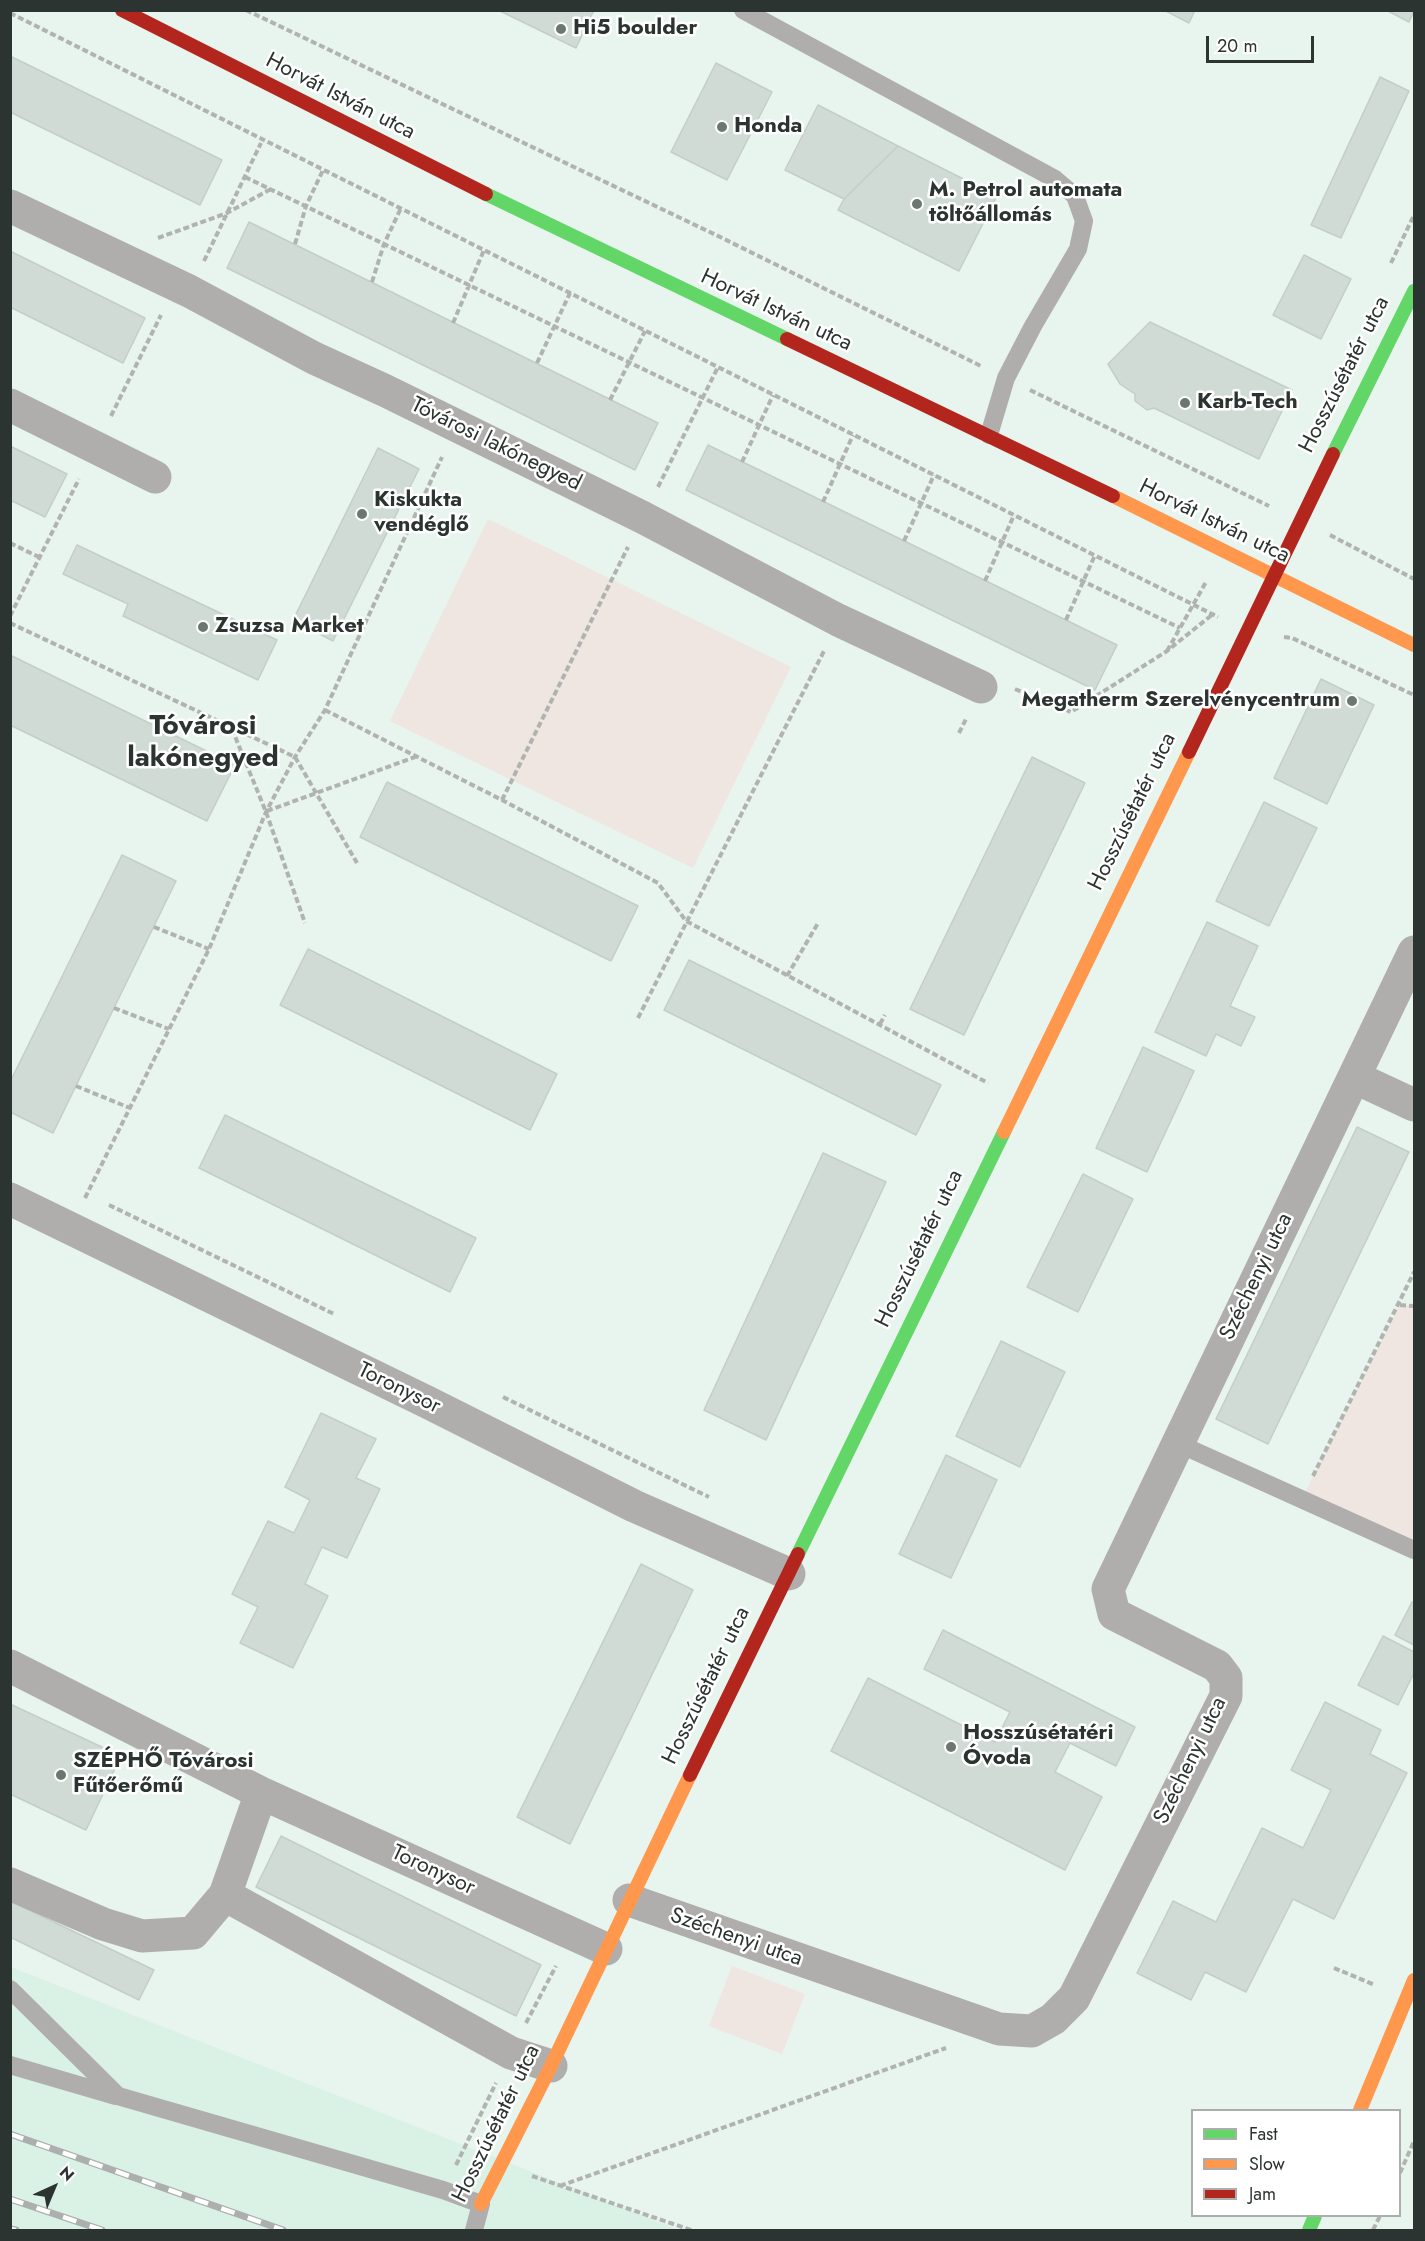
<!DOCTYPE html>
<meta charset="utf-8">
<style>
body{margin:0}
#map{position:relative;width:1425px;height:2241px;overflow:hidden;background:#e8f4ee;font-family:Jost,sans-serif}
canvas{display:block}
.frame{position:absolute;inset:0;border:12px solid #2b3430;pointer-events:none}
.legend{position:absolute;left:1191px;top:2109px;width:210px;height:108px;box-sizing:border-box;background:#fff;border:2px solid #aaaeac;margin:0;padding:8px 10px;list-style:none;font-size:18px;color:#2b3430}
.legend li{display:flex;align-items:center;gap:12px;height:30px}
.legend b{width:30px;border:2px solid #aaaeac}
.north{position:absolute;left:24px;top:2157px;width:60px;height:60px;-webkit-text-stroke:4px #fff;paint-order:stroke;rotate:44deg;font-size:16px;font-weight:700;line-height:24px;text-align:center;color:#2b3430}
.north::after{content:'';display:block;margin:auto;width:21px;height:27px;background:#2b3430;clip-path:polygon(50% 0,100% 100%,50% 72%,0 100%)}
.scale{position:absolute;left:1206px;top:36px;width:108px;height:27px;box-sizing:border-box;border:3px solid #2b3430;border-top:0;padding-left:8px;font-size:18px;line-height:21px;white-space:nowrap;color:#2b3430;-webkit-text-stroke:4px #fff;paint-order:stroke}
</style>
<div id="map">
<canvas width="1425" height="2241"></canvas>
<div class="frame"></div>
<ul class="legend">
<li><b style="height:8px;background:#63d668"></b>Fast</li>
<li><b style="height:8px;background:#ff974d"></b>Slow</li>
<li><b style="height:8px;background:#b3261e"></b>Jam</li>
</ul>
<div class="north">N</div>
<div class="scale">20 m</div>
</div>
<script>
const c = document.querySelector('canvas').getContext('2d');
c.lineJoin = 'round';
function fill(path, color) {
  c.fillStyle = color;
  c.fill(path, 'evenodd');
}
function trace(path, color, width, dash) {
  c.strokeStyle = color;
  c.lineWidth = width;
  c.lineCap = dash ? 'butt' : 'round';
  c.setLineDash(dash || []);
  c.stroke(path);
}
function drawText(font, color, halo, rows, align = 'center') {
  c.font = font + ' Jost,sans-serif';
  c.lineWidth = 5;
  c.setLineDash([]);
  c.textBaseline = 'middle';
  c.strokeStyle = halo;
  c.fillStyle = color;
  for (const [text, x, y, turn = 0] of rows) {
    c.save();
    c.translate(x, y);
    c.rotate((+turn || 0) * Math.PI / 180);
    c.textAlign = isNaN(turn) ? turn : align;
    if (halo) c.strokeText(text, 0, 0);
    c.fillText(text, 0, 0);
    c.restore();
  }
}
const built = new Path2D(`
 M11,1967l668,263h-668z`);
const green = new Path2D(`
 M488,519l303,148 -98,201 -303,-147z
 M1400,1305l14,1v244l-113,-50z
 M732,1966l73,28 -23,60 -73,-28z`);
const building = new Path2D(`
 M498,10h96l-18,38z
 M1164,10h31l-6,13z
 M1386,10h28v1l-5,11z
 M10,56l212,104 -22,45 -190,-93z
 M716,63l56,29 -45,88 -56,-28z
 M1380,77l29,14 -68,147 -30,-13z
 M818,105l80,41 -54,53 -59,-29z
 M898,146l99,50 -38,75 -121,-61 6,-11z
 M249,222l409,201 -23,47 -408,-202z
 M10,251l135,67 -22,45 -113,-56z
 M1304,255l47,24 -30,60 -48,-24z
 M1150,322l142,68 -33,69 -105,-51 -7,2 -12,-9v-7l-15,-10 -12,-20z
 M708,445l409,200 -22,45 -409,-200z
 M10,446l57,28 -22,43 -35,-17z
 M378,448l41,21 -86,172 -40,-21z
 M77,545l200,95 -19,40 -135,-64 5,-12 -65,-30z
 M10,655l225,110 -28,56 -197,-96z
 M1321,679l53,26 -47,99 -53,-26z
 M1032,757l53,26 -121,252 -54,-26z
 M387,782l251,124 -27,55 -251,-124z
 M1264,802l53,26 -48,98 -53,-25z
 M122,855l54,26 -123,252 -43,-21v-30z
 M1207,922l51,24 -28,60 25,11 -14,29 -25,-12 -10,22 -51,-24z
 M308,949l249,125 -27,56 -250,-125z
 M689,960l252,125 -25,50 -252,-125z
 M1143,1047l51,24 -47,101 -51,-24z
 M225,1115l251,123 -26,54 -251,-124z
 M1357,1127l52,25 -141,292 -52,-25z
 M823,1153l63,29 -120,258 -62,-30z
 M1083,1174l50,25 -55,113 -51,-25z
 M1001,1341l64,31 -45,95 -64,-31z
 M321,1413l55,26 -20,39 24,11 -33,69 -25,-11 -17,37 23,12 -35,72 -53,-25 18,-36 -26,-13 36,-73 26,12 16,-33 -25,-13z
 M946,1455l51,25 -46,98 -52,-24z
 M641,1564l52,26 -123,254 -53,-27z
 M1412,1602l2,1v42l-19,-10z
 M943,1630l192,97 -19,39 -46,-23 -15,29 47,25 -37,73 -234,-119 37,-73 127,64 15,-30 -86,-43z
 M1383,1636l31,16v21l-16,32 -40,-20z
 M1325,1702l56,28 -11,24 37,19 -73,146 -41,-20 -47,93 -41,-20 -14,28 -54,-27 36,-72 43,21 46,-94 41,20 28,-58 -40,-20z
 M10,1704l111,52 -35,74 -76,-36z
 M281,1836l260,129 -25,51 -260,-129z
 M10,1901l144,69 -15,30 -129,-63z`);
const path = new Path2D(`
 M246,10l470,225 267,132
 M10,13l1208,604
 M245,177l935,451
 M158,238l69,-25 44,-24
 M295,244l11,-38 17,-36
 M204,261l57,-118
 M1391,263l23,-48
 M372,282l12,-38 17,-36
 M453,323l31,-73
 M537,363l33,-70
 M1030,390l239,116
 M610,400l35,-69
 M111,416l50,-101
 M742,462l31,-67
 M658,487l60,-120
 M823,502l30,-67
 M1330,535l84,44
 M904,541l30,-66
 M10,543l29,14
 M985,581l29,-66
 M10,616l69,-137
 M1066,620l29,-65
 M10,623l285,134 62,106
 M1284,637l8,1 122,57
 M1167,651l39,-69
 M1015,689l56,23 96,-61 46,-37
 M325,710l177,90 156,83 28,38 302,162
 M232,729l34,83 39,111
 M959,733l7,-14
 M502,800l126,-253
 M267,811l148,-54
 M154,927l55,22
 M787,976l31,-53
 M114,1008l55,21
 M638,1018l186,-367
 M880,1024l5,-9
 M76,1086l54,22
 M85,1198l124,-249 57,-137 29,-55 30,-47 117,-253
 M109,1205l225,109
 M1400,1305l14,1
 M503,1397l206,100
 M1313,1476l101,-204
 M1334,1968l41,17
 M526,2023l30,-57
 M456,2165l40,-82
 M1400,2173l14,-32
 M532,2176l159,54
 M560,2186l386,-138
 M1373,2230l7,-14`);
const lane = new Path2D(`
 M743,10l312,169 20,17 9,25 -6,28 -45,77 -27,52 -17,57
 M1177,1443l237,107
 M10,1989l108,107 325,94 38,14 -7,26
 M10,2065l106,31`);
const street = new Path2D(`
 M10,206l179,85 125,67 72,33 256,126 196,103 143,67
 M10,405l145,72
 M1354,1077l60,28
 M10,1199l417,203 207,104 155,68
 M10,1666l251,127 345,156
 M10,1884l93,40 39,12 51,-3 32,-38 286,158 40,13
 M225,1895l36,-102
 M629,1900l370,129 33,2 21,-12 21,-21 152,-302v-18l-9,-12 -103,-52 -6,-25 306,-637`);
const fast = new Path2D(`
 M486,194l301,145
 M1333,454l81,-163
 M798,1554l206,-422
 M1309,2230l6,-14`);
const slow = new Path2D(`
 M1113,496l301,149
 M1004,1132l185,-380
 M1360,2110l54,-130
 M481,2204l70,-138 139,-291`);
const jam = new Path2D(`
 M122,10l364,184
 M787,339l326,157
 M1189,752l144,-298
 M690,1775l108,-221`);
const rail = new Path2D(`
 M10,2134l273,96
 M10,2199l92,31
 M10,2229l6,1`);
const markers = [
 [561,29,6,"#6d7772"],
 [722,127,6,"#6d7772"],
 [917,204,6,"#6d7772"],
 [1185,403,6,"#6d7772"],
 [362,514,6,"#6d7772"],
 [203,627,6,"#6d7772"],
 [1352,701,6,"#6d7772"],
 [951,1747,6,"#6d7772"],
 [61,1775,6,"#6d7772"]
];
const poiNames = [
 ["Hi5 boulder",573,29],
 ["Honda",734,127],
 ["M. Petrol automata",929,191],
 ["töltőállomás",929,216],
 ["Karb-Tech",1197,403],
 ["Kiskukta",374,501],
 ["vendéglő",374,526],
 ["Zsuzsa Market",215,627],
 ["Megatherm Szerelvénycentrum",1340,701,"right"],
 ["Hosszúsétatéri",963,1734],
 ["Óvoda",963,1759],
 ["SZÉPHŐ Tóvárosi",73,1762],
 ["Fűtőerőmű",73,1787]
];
const streetNames = [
 ["Horvát István utca",340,97,27],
 ["Horvát István utca",776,311,25],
 ["Hosszúsétatér utca",1345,375,-63],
 ["Tóvárosi lakónegyed",496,445,26],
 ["Horvát István utca",1214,522,26],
 ["Hosszúsétatér utca",1133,812,-64],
 ["Hosszúsétatér utca",920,1249,-64],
 ["Széchenyi utca",1257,1277,-64],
 ["Toronysor",399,1389,26],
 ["Hosszúsétatér utca",707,1686,-64],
 ["Széchenyi utca",1191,1761,-64],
 ["Toronysor",433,1871,25],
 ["Széchenyi utca",736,1938,19],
 ["Hosszúsétatér utca",497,2124,-64]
];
const districtNames = [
 ["Tóvárosi",203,727],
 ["lakónegyed",203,759]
];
fill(built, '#daf1e6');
fill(green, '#efe5e1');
fill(building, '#d1dbd6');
trace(building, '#c3cec9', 1.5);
trace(path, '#b1b3b1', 4, [6, 3]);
trace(lane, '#b0aead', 18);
trace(street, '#b0aead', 33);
trace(fast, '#63d668', 14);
trace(slow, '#ff974d', 14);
trace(jam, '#b3261e', 14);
trace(rail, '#acafad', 7);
trace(rail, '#fff', 4.5, [14]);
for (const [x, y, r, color] of markers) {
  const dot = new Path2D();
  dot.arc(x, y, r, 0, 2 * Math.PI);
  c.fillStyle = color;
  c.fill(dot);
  trace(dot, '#fff', 2);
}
drawText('bold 22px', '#2b3430', '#fff', poiNames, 'left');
drawText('22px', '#2b3430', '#fff', streetNames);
drawText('bold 28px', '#2b3430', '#fff', districtNames);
</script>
